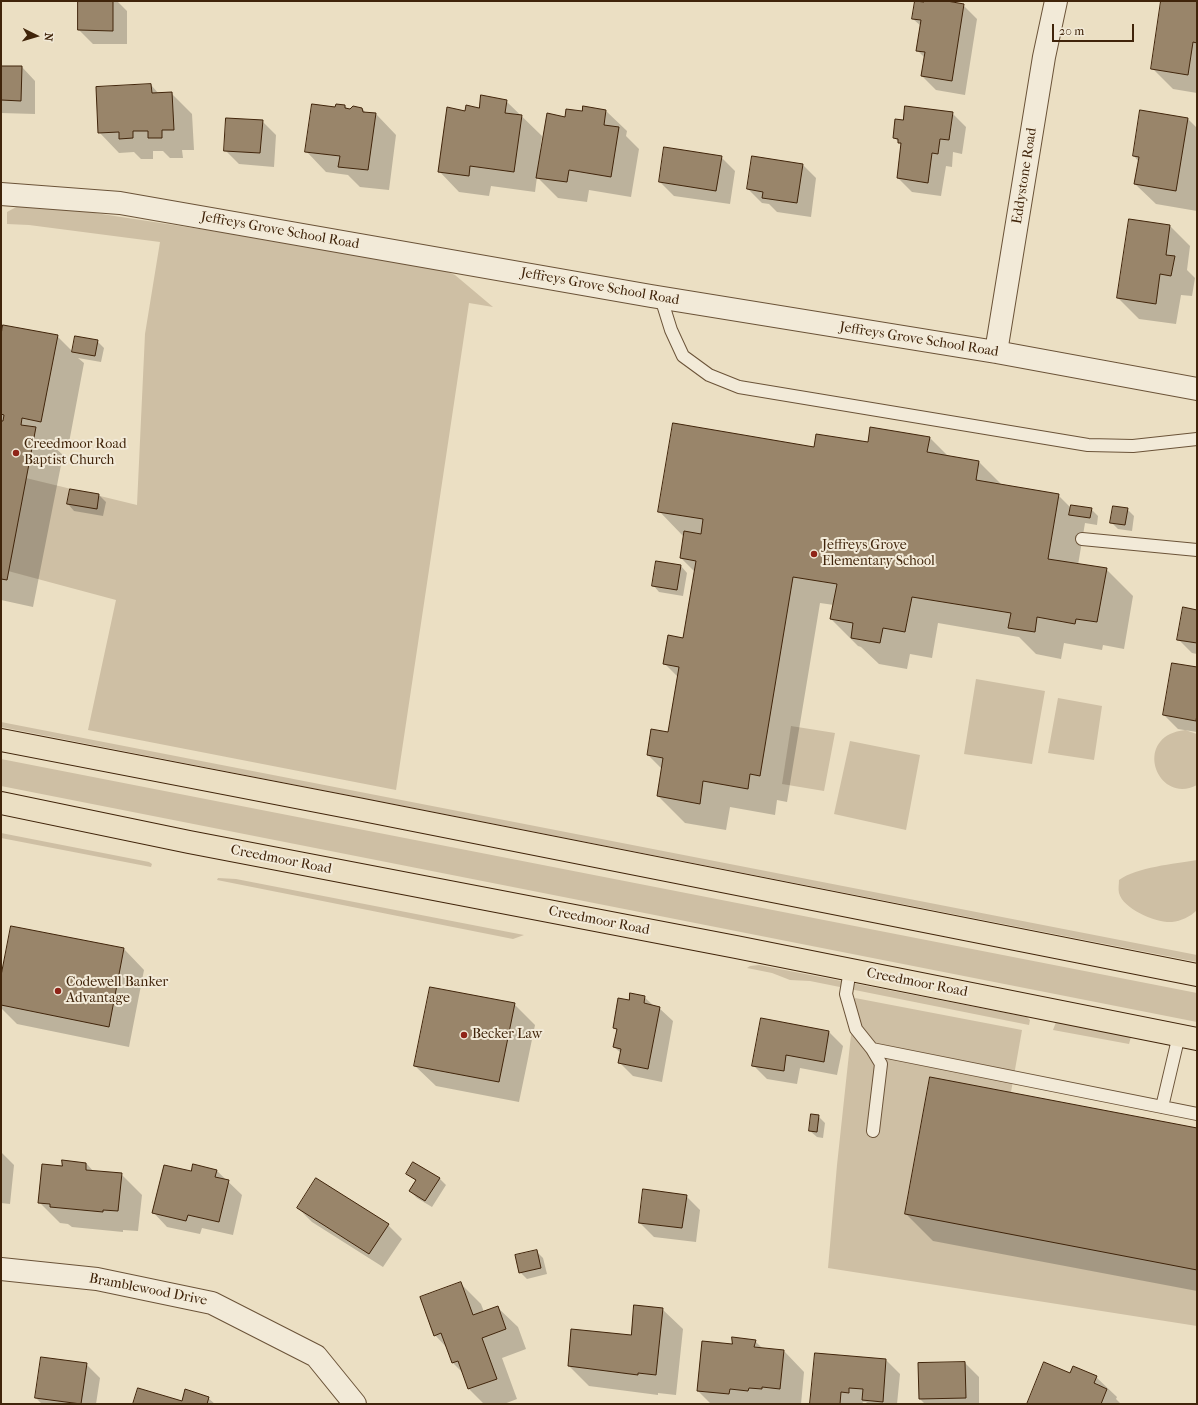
<!DOCTYPE html>
<style>
body{margin:0}
#map{position:relative;width:1198px;height:1405px;overflow:hidden;background:#ebdfc3;font-family:"IM FELL French Canon",serif}
canvas{display:block}
.frame{position:absolute;inset:0;border:2px solid #40240a;pointer-events:none}
.north{position:absolute;left:16px;top:16px;width:40px;height:40px;-webkit-text-stroke:3px #f2ead8;paint-order:stroke;rotate:95deg;font-size:11px;font-weight:700;line-height:16px;text-align:center;color:#40240a}
.north::after{content:'';display:block;margin:auto;width:14px;height:18px;background:#40240a;clip-path:polygon(50% 0,100% 100%,50% 72%,0 100%)}
.scale{position:absolute;left:1052px;top:24px;width:82px;height:18px;box-sizing:border-box;border:2px solid #40240a;border-top:0;padding-left:5px;font-size:12px;line-height:14px;white-space:nowrap;color:#40240a;-webkit-text-stroke:3px #f2ead8;paint-order:stroke}
</style>
<div id="map">
<canvas width="1198" height="1405"></canvas>
<div class="frame"></div>
<div class="north">N</div>
<div class="scale">20 m</div>
</div>
<script>
const c = document.querySelector('canvas').getContext('2d');
c.lineJoin = 'round';
function fill(path, color) {
  c.fillStyle = color;
  c.fill(path, 'evenodd');
}
function trace(path, color, width, dash) {
  c.strokeStyle = color;
  c.lineWidth = width;
  c.lineCap = dash ? 'butt' : 'round';
  c.setLineDash(dash || []);
  c.stroke(path);
}
function drawText(font, color, halo, rows, align = 'center') {
  c.font = font + ' "IM FELL French Canon",serif';
  c.lineWidth = 4;
  c.setLineDash([]);
  c.textBaseline = 'middle';
  c.strokeStyle = halo;
  c.fillStyle = color;
  for (const [text, x, y, turn = 0] of rows) {
    c.save();
    c.translate(x, y);
    c.rotate((+turn || 0) * Math.PI / 180);
    c.textAlign = isNaN(turn) ? turn : align;
    if (halo) c.strokeText(text, 0, 0);
    c.fillText(text, 0, 0);
    c.restore();
  }
}
const green = new Path2D(`
 M20,205l62,6 144,22 38,7 174,28 17,7 38,32 -24,-4 -73,487 -308,-60 28,-130 -108,-29 18,-93 111,27 8,-171 15,-92 -131,-17 -22,-1v-12z
 M976,679l69,12 -13,73 -68,-10z
 M1058,698l44,8 -8,54 -46,-7z
 M1,722l1196,233v7l-1196,-235z
 M791,726l44,7 -11,58 -42,-7z
 M1185,730l12,4v51c-40,21 -66,-49 -12,-55z
 M850,741l70,14 -14,75 -72,-16z
 M1,759l1196,234v29l-1196,-236z
 M1,833l148,29 3,2 -1,3 -150,-29z
 M1197,860v50c-7,7 -16,11 -25,12 -16,1 -49,-13 -53,-29 -1,-4 0,-9 0,-13 18,-13 55,-16 78,-20z
 M218,878l18,1 288,56 -11,4 -296,-59z
 M759,965l268,52 3,3 -1,5 -219,-44 -20,-1 -18,-7 -25,-5 3,-2z
 M855,998l167,32 -26,147 201,35v114l-369,-58 9,-103z
 M1056,1022h1l74,15 -2,7 -76,-14z`);
const shadow = new Path2D(`
 M79,1h38l10,10v33h-34l-14,-14z
 M926,1h15l22,4 14,14 -12,76 -29,-5 -14,-14 3,-18 -8,-8 4,-24 -8,-7 12,-16z
 M1162,1h35v92l-24,-4 -21,-21z
 M1,67h21l13,14v33l-34,-1z
 M151,85l8,9 12,-1 21,21 2,36h-12l1,8h-13l-7,-7h-10v8h-12l-7,-7 -15,1 -20,-21z
 M506,101l36,35 -2,16 2,1 24,-35 17,-6v-5l23,4 21,20 -1,5 13,13 -8,48 -42,-7 -2,12 -29,-4 -21,-21 -2,15 -44,-6 -2,10 -30,-4 -20,-21 27,-58z
 M336,105l9,1 4,4 13,-2 4,5 10,1 20,21 -7,55 -29,-3 -12,-12 -22,-3 -20,-21 30,-43z
 M1141,111l47,8 9,9v83l-41,-7 -21,-20 4,-22 -5,-6z
 M952,113l14,14 -4,27 -9,-2 -1,15 -6,-1 -5,30 -29,-4 -14,-14 4,-32 -7,-8 9,-17z
 M262,121l14,14 -2,32 -35,-3 -14,-14z
 M721,157l14,14 -5,33 -56,-8 -14,-14z
 M802,164l14,14 -5,39 -34,-5 -8,-8 -7,-1 -14,-14z
 M1170,226l20,20 -3,24 8,8 -3,18 -11,-1 -5,29 -37,-5 -21,-21z
 M57,336l16,16 24,-11 7,7 -3,14 -23,-4 6,5 -16,85 -15,-2 10,9 -30,152 -32,-7v-260z
 M930,438l19,19 30,5 23,23 56,10 13,13 20,1 7,7 -1,9 -12,-2 -7,42 28,4 27,27 -9,53 -21,-4 -1,5 -38,-7 -3,16 -25,-5 -17,-17 -81,-14 -6,35 -22,-4 -3,15 -28,-5 -18,-17 -3,-1 -27,-27 3,-14 -14,-2 -33,199 -10,-2 -2,15 -45,-8 -4,23 -41,-7 -27,-27 4,-27 -14,-14 20,-22 10,-56 -14,-14 20,-24 11,-67 -14,-14 3,-21 -25,-26 156,-63z
 M99,495l7,7 -3,14 -29,-5 -6,-7z
 M1127,509l7,7 -2,15 -14,-2 -7,-7z
 M657,562l24,4 6,7 -4,23 -24,-4 -6,-7z
 M1197,611v43l-5,-1 -14,-14z
 M1197,668v64l-19,-3 -14,-14z
 M124,949l20,21 -15,77 -112,-23 -16,-16v-27z
 M644,997l10,9 5,2 14,13 -11,61 -29,-6 -14,-14 2,-9 -7,-6 4,-16 -4,-4 15,-26z
 M514,1004l21,21 -16,77 -83,-16 -21,-20z
 M762,1019l67,13 14,14 -6,29 -37,-7 -3,16 -30,-5 -14,-14z
 M818,1116l7,7 -2,15 -6,-1 -7,-6z
 M1197,1129v162l-264,-50 -27,-27z
 M1,1152l13,13 -4,39 -9,-1z
 M86,1163l8,9 27,2 21,21 -4,36 -15,-1v2l-51,-5 -4,-3 -8,-1 -21,-21 24,-35z
 M216,1170l26,25 -9,40 -31,-7 -2,6 -33,-7 -13,-14 38,-40z
 M408,1174l31,4 7,7 -14,22 -15,-9 -7,-7 6,-10z
 M686,1196l14,14 -4,32 -42,-5 -14,-14z
 M298,1208l90,17 14,14 -19,28 -71,-45z
 M536,1251l7,7 4,16 -20,5 -7,-7z
 M460,1283l21,21 3,8 13,-5 21,20 8,22 -24,9 15,41 -13,5h-20l-15,-15 -6,-16 -10,-10 -6,-15 -12,-13 -14,-37z
 M662,1309l21,20 -7,66 -18,-2v2l-69,-9 -20,-20 63,-30z
 M755,1341l8,8 21,2 20,21 -3,32h-90l-13,-13 34,-46z
 M886,1360l14,14 -3,30h-29l-2,-2h-3l-1,2h-51z
 M965,1363l14,14v27h-54l-5,-5z
 M86,1364l14,14 -4,26h-54l-6,-6z
 M1070,1374l26,3 21,20 -1,2 5,5h-93z
 M208,1398l7,6h-81l48,-2z`);
const building = new Path2D(`
 M78,1h35v30l-35,-1z
 M915,1l9,1 1,-1h22l17,3 -12,77 -31,-5 4,-24 -9,-1 5,-31 -9,-1z
 M1161,1h36v42l-4,-1 -5,33 -37,-6z
 M1,66h21l-1,35 -20,-1z
 M151,84l1,9 20,-1 2,38h-12v8h-14v-7h-15v7l-14,1v-7l-21,1 -2,-46z
 M481,95l26,5 -2,13 17,2 -8,57 -44,-6 -1,10 -31,-4 9,-65 18,4 1,-6 13,3z
 M312,104l23,3 1,-3 9,1v3l5,1 3,-3 9,2 1,4 13,1 -8,57 -30,-3 2,-11 -35,-4z
 M583,106l23,4 -2,15 15,2 -8,50 -42,-7 -2,12 -31,-4 11,-65 18,4 1,-8 16,2z
 M905,106l48,6 -4,28 -9,-1 -2,15 -6,-1 -4,30 -31,-5 4,-35h-3v-4l-5,-1 2,-19 8,1z
 M1140,110l48,8 -12,73 -42,-7 5,-27 -6,-1z
 M226,118l37,2 -3,33 -36,-2z
 M664,147l58,9 -6,35 -57,-9z
 M752,156l51,8 -6,39 -35,-5 1,-6 -16,-3z
 M1129,219l41,6 -4,30 9,1 -4,20 -11,-2 -4,30 -39,-6z
 M3,325l55,10 -17,87 -19,-4 -1,7 15,2 -29,153 -6,-1v-158h2l1,-6 -3,-1v-79z
 M75,336l23,4 -3,16 -23,-4z
 M673,423l141,24 2,-13 52,8 2,-15 60,10 -3,15 52,9 -3,19 83,14 -11,65 59,9 -10,54 -21,-3 -1,5 -38,-7 -2,15 -27,-4 3,-15 -99,-16 -7,35 -22,-4 -3,15 -29,-5 2,-15 -23,-4 7,-35 -44,-7 -33,199 -10,-2 -2,15 -45,-8 -3,23 -43,-8 6,-38 -16,-3 4,-26 17,3 11,-65 -16,-3 5,-29 15,3 13,-77 -16,-3 4,-27 17,3 2,-15 -45,-7z
 M70,489l29,5 -2,15 -30,-5z
 M1071,505l21,3 -2,10 -21,-3z
 M1113,506l15,2 -3,17 -15,-2z
 M656,561l25,4 -4,25 -25,-4z
 M1183,607l14,3v33l-20,-3z
 M1172,663l25,4v47l-1,7 -33,-6z
 M11,926l113,22 -15,79 -108,-22v-29z
 M430,987l85,16 -16,79 -85,-16z
 M630,993l15,3 -1,7 16,4 -12,62 -30,-6 3,-14 -8,-2 4,-18 -4,-1 5,-30 11,2z
 M761,1018l68,13 -5,31 -38,-7 -2,16 -32,-5z
 M930,1077l267,51v142l-292,-56z
 M811,1114l8,1 -2,17 -8,-1z
 M62,1160l24,3v7l36,3 -4,38 -15,-1v2l-53,-5v-3l-12,-1 4,-39 20,2z
 M413,1162l27,16 -15,23 -16,-10 7,-11 -10,-6z
 M193,1164l24,6 -2,7 14,3 -10,42 -31,-7 -2,6 -34,-8 12,-48 27,6z
 M316,1178l73,46 -20,30 -72,-46z
 M643,1189l44,6 -5,33 -43,-5z
 M537,1250l4,18 -22,5 -4,-18z
 M461,1282l12,33 25,-9 8,23 -24,9 15,41 -29,10 -10,-28 -6,2 -11,-30 -7,3 -14,-39z
 M634,1305l29,3 -7,67 -18,-2v2l-70,-9 3,-37 60,6z
 M732,1337l24,3 -2,7 30,3 -4,39 -18,-2v2l-13,-1 -1,3 -18,-2 -1,5 -32,-3 5,-50 30,3z
 M815,1353l71,6 -3,43 -21,-2 1,-11 -14,-1v5l-8,-1 -1,12h-30z
 M41,1357l46,6 -6,41 -46,-6z
 M965,1362l1,36 -47,1 -1,-36z
 M1044,1362l26,11 3,-7 24,10 -3,7 13,6 -6,15h-74z
 M138,1388l44,13 3,-12 24,8 -2,7h-74z`);
const service = new Path2D(`
 M661,298l10,32 12,26 26,19 30,12 349,58 45,1 64,-7
 M1082,539l115,11
 M850,970l-4,24 10,35 16,20 9,15 -8,67
 M872,1049l325,65
 M1162,1107l17,-72`);
const minor = new Path2D(`
 M1,194l119,9 531,93 345,56 201,37
 M996,352l48,-295 12,-56
 M1,1269l96,10 115,24 104,53 39,48`);
const primary = new Path2D(`
 M1,740l357,69 839,166
 M1,803l188,39 547,105 461,92`);
const markers = [
 [16,453,4,"#8f2418"],
 [814,554,4,"#8f2418"],
 [58,991,4,"#8f2418"],
 [464,1035,4,"#8f2418"]
];
const streetNames = [
 ["Eddystone Road",1025,176,-81],
 ["Jeffreys Grove School Road",280,231,10],
 ["Jeffreys Grove School Road",600,287,10],
 ["Jeffreys Grove School Road",919,340,9],
 ["Creedmoor Road",281,860,11],
 ["Creedmoor Road",599,921,11],
 ["Creedmoor Road",917,983,11],
 ["Bramblewood Drive",148,1290,11]
];
const poiNames = [
 ["Creedmoor Road",24,445],
 ["Baptist Church",24,461],
 ["Jeffreys Grove",822,546],
 ["Elementary School",822,562],
 ["Codewell Banker",66,983],
 ["Advantage",66,999],
 ["Becker Law",472,1035]
];
fill(green, '#cebfa4');
fill(shadow, '#0003');
fill(building, '#99856a');
trace(building, '#40240a', 1);
trace(service, '#6b5338', 14);
trace(minor, '#6b5338', 24);
trace(primary, '#40240a', 24);
trace(service, '#f2ead8', 12);
trace(minor, '#f2ead8', 22);
trace(primary, '#ebdfc3', 22);
for (const [x, y, r, color] of markers) {
  const dot = new Path2D();
  dot.arc(x, y, r, 0, 2 * Math.PI);
  c.fillStyle = color;
  c.fill(dot);
  trace(dot, '#f2ead8', 1.5);
}
drawText('14px', '#40240a', '#f2ead8', streetNames);
drawText('14px', '#40240a', '#f2ead8', poiNames, 'left');
</script>
